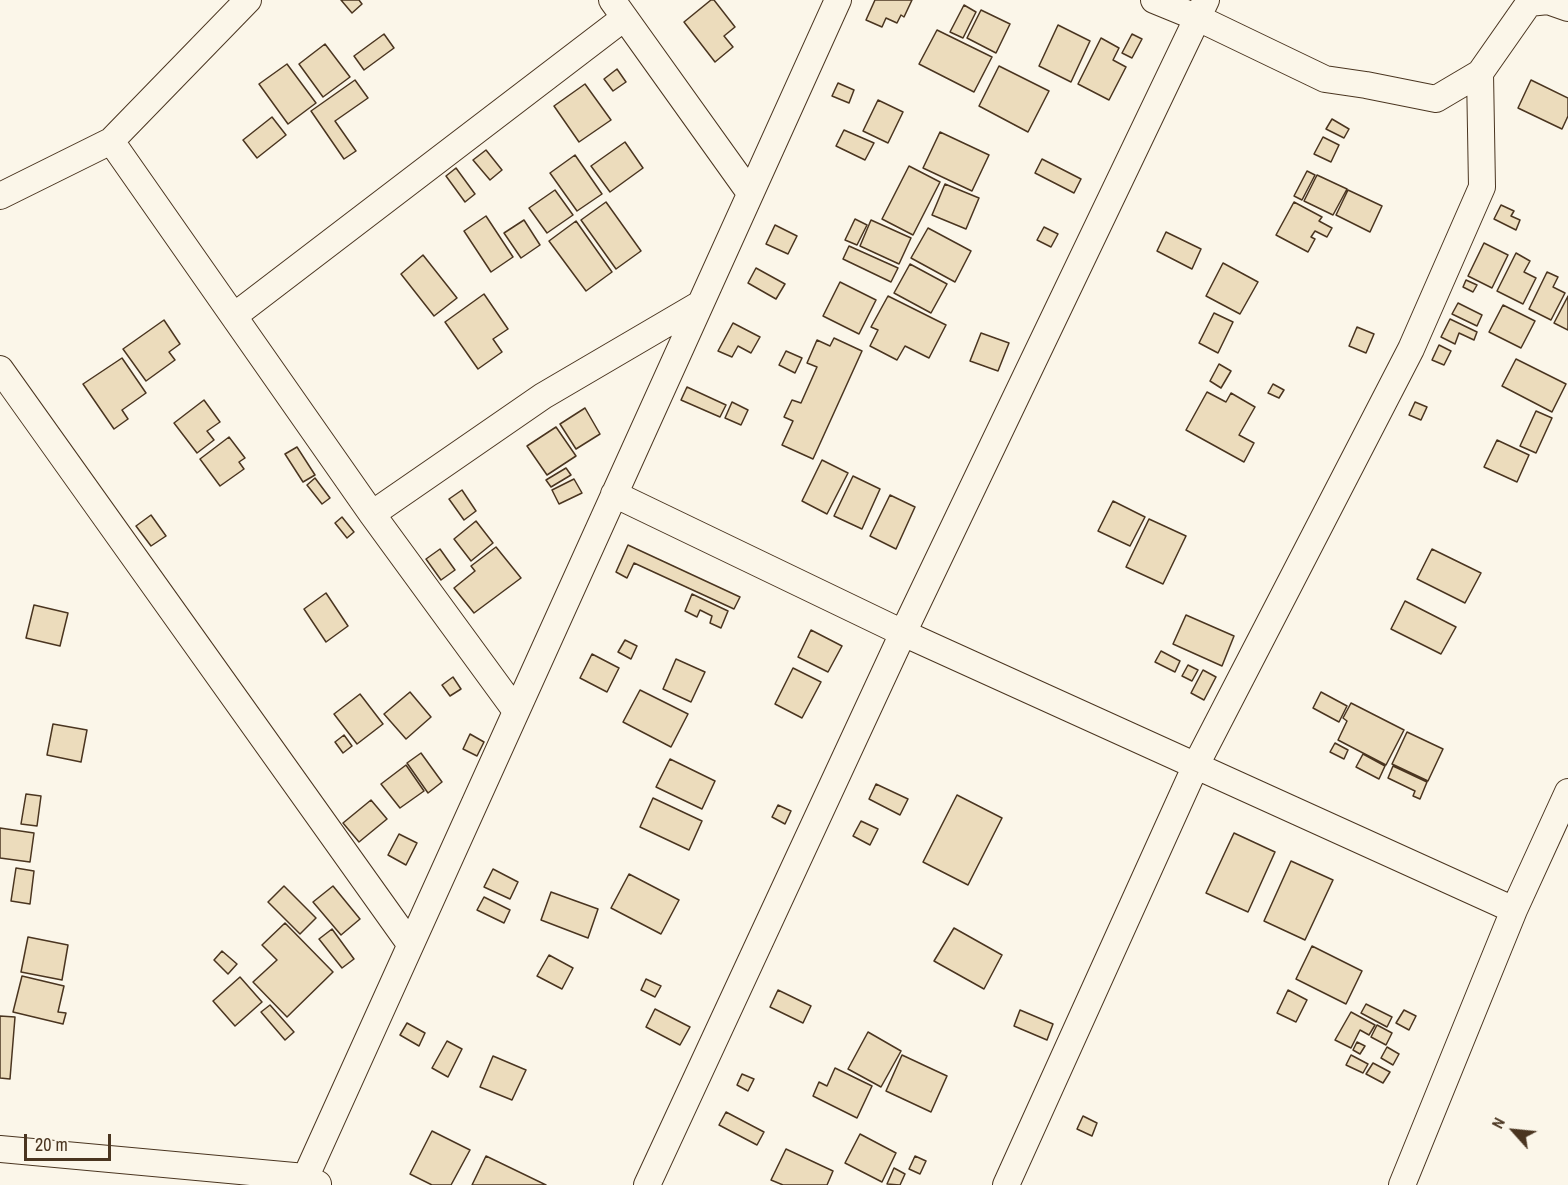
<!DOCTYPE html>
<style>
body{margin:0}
#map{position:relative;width:1568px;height:1185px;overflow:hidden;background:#fbf6e9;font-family:"Archivo Narrow",sans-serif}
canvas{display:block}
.north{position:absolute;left:1484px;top:1101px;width:60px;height:60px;-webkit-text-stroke:4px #fbf6e9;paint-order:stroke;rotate:297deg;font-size:16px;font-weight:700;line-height:24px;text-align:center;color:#4a3520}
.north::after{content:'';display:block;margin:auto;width:21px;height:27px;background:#4a3520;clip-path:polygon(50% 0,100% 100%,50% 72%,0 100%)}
.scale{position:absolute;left:24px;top:1134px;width:87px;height:27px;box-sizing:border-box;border:3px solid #4a3520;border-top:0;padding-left:8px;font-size:18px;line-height:21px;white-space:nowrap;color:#4a3520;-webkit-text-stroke:4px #fbf6e9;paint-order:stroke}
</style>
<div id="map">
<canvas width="1568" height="1185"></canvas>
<div class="north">N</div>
<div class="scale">20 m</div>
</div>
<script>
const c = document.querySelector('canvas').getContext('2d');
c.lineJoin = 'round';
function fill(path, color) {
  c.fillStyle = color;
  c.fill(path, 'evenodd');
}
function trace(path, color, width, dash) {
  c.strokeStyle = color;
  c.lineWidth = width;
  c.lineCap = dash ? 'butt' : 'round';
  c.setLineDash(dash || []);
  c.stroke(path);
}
const building = new Path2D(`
 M341,0h18l3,4 -10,9z
 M711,0h3l21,27 -11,9 9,11 -18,15 -31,-40z
 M875,0h37l-8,17 -3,-2 -4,8 -11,-5 -4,9 -16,-7z
 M964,5l12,7 -13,26 -13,-6z
 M981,10l29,14 -14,29 -29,-15z
 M1058,25l32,16 -19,41 -32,-16z
 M937,30l55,27 -18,35 -55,-28z
 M384,34l10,14 -30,22 -10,-14z
 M1132,34l10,5 -10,19 -10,-5z
 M1101,38l18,10 -6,12 13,7 -17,33 -31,-16z
 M325,44l25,33 -27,20 -24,-33z
 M287,64l29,39 -28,21 -29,-40z
 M999,66l50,25 -21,41 -49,-26z
 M617,69l9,13 -13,9 -9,-12z
 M355,80l13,18 -33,23 21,30 -12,8 -33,-48z
 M1531,80l37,18v18l-6,13 -44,-21z
 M838,83l16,7 -5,13 -17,-7z
 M585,84l26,36 -32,22 -25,-36z
 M878,100l25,12 -15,31 -25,-12z
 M272,117l14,18 -29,23 -14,-18z
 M1332,119l17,10 -5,9 -18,-9z
 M844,130l30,13 -9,17 -29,-14z
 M940,132l49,23 -17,36 -49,-23z
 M1323,137l16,8 -8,17 -17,-8z
 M625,142l18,26 -33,24 -19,-26z
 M486,150l16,20 -12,10 -17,-20z
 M575,155l27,39 -25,17 -27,-38z
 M1042,159l39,20 -7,14 -39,-20z
 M909,166l31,16 -27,53 -31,-16z
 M456,168l19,26 -10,8 -19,-26z
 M1307,171l8,4 -13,25 -8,-4z
 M1317,175l30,14 -14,26 -29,-14z
 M945,184l34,14 -13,31 -34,-14z
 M555,190l18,25 -26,18 -18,-25z
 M1348,190l34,16 -12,26 -34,-17z
 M606,202l35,49 -25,18 -35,-49z
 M1294,202l28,15 -3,4 13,7 -5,9 -12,-6 -4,6 4,2 -7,13 -32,-17z
 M1501,205l13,6 -3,5 9,4 -4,10 -22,-11z
 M486,216l27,41 -22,15 -27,-41z
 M855,219l12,6 -10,20 -12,-5z
 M524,220l16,25 -19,13 -17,-25z
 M871,220l40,18 -12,26 -39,-18z
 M576,221l36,51 -26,19 -37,-50z
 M775,225l22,11 -9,18 -22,-10z
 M1044,227l14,7 -7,13 -14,-7z
 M928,228l43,23 -16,31 -44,-24z
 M1166,232l35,17 -9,20 -35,-18z
 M1484,243l24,12 -16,33 -24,-12z
 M849,246l49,22 -7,14 -48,-23z
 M1516,253l14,8 -6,11 12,6 -13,26 -26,-13z
 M423,255l34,43 -23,18 -33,-42z
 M1223,263l35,19 -18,32 -34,-18z
 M910,264l37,20 -16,29 -37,-20z
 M756,268l29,16 -9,15 -28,-16z
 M1547,272l11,5 -5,10 12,6 -14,27 -22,-11z
 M1466,280l11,5 -4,7 -10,-5z
 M840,282l36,18 -17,34 -36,-18z
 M484,294l24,35 -15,10 9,13 -24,17 -33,-47z
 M888,296l58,29 -17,33 -24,-12 -8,14 -27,-14 8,-16 -7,-3z
 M1568,296v34l-14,-7z
 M1458,303l24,12 -5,11 -25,-12z
 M1503,305l32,16 -14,27 -32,-16z
 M1214,313l19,9 -15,31 -19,-10z
 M1450,319l27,13 -3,8 -15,-7 -4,11 -14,-7z
 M164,320l16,24 -11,8 6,8 -29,21 -23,-32z
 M733,323l27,14 -9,16 -13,-7 -6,11 -14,-6z
 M1357,327l17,7 -8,19 -17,-7z
 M981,333l28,10 -11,28 -28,-10z
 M834,338l28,13 -49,108 -31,-14 11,-24 -9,-4 8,-17 9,3 16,-36 -10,-4 10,-23 13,6z
 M1439,345l12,6 -7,14 -12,-5z
 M786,351l16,7 -7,15 -16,-8z
 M122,358l24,35 -24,17 6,9 -14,10 -31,-45z
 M1516,359l50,25 -14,28 -50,-26z
 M1219,364l12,7 -10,17 -11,-7z
 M1273,384l11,6 -5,8 -11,-5z
 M687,387l39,18 -6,12 -39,-17z
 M1207,392l19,10 5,-9 24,14 -16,28 15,8 -10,19 -58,-32z
 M204,400l16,22 -13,9 7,9 -17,13 -23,-30z
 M732,402l16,8 -7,15 -16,-7z
 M1415,402l12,5 -6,13 -12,-5z
 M585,408l15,26 -24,15 -16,-25z
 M1536,411l16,7 -16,35 -16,-7z
 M556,427l20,29 -29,19 -20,-29z
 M229,437l16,21 -6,4 5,7 -24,17 -20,-27z
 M1497,440l32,15 -12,27 -33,-15z
 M297,447l18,28 -12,7 -18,-28z
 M822,460l26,13 -21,41 -25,-13z
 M566,468l5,7 -20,12 -5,-7z
 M853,476l27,13 -18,40 -28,-13z
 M315,478l15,20 -8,6 -15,-19z
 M574,479l8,14 -23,11 -7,-14z
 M462,490l14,21 -12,9 -15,-21z
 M890,495l25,12 -19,42 -26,-13z
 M1113,501l32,16 -15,29 -32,-15z
 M151,515l15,21 -15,10 -15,-20z
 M342,517l12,15 -7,6 -12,-15z
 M1149,519l37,17 -23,48 -37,-17z
 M476,521l17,22 -22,18 -17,-22z
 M628,545l112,52 -6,12 -100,-46 -7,15 -11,-6z
 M496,547l25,31 -47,35 -20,-25 21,-17 -4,-5z
 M440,549l15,21 -14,10 -15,-21z
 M1432,549l49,24 -16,30 -48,-24z
 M326,593l22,33 -22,16 -22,-33z
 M692,594l36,17 -7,17 -11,-5 2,-7 -12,-6 -3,7 -12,-6z
 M1405,601l51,26 -15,27 -50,-25z
 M34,605l34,8 -8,33 -34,-8z
 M1186,615l48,21 -12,30 -49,-22z
 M811,630l31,16 -14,26 -30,-15z
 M625,640l12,6 -6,13 -13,-7z
 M1161,651l19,10 -5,11 -20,-10z
 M592,654l27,14 -12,24 -27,-14z
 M676,659l29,13 -14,30 -28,-13z
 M1188,665l10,5 -6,11 -10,-5z
 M793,668l28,14 -19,36 -27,-14z
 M1203,670l13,7 -12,23 -13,-7z
 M453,677l8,12 -11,7 -8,-11z
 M640,690l48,24 -17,33 -48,-25z
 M410,692l21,25 -25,22 -22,-25z
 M1321,692l26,14 -8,16 -26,-14z
 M360,694l23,30 -26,20 -23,-30z
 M1351,703l53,27 -18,35 -48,-25 9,-19 -4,-3z
 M53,724l34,6 -6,32 -34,-7z
 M1407,732l36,17 -15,32 -36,-17z
 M470,734l14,8 -7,14 -14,-7z
 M344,735l8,11 -9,7 -8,-11z
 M1335,743l13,7 -4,9 -14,-7z
 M421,753l21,29 -14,11 -21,-30z
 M1363,754l22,12 -6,13 -23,-12z
 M670,759l45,22 -13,28 -46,-22z
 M406,765l18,26 -24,17 -19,-24z
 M1393,766l34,16 -7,17 -7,-3 2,-5 -27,-13z
 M876,784l32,15 -8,16 -31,-16z
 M26,794l15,2 -4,30 -16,-2z
 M957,795l45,23 -34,67 -45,-23z
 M653,798l49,23 -13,29 -49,-23z
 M371,800l16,19 -28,23 -16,-19z
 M778,805l13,6 -6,13 -13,-7z
 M861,821l17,8 -8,16 -17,-9z
 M0,828l34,5 -4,29 -30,-4z
 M1234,833l41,19 -27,60 -42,-19z
 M399,834l18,9 -11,22 -18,-10z
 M1291,861l42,19 -28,60 -41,-19z
 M16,868l18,3 -4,33 -19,-3z
 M493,869l25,13 -8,17 -26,-12z
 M629,874l50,26 -18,34 -50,-26z
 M284,886l32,32 -16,16 -32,-32z
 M333,886l27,33 -19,16 -28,-33z
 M551,892l47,17 -10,29 -47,-18z
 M484,897l26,13 -6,13 -27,-13z
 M285,923l48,49 -46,45 -34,-35 24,-22 -15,-15z
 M954,928l48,27 -18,34 -50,-28z
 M332,929l22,30 -12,9 -23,-29z
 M28,937l40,8 -6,35 -41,-8z
 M1312,946l50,25 -16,33 -50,-25z
 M222,951l15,13 -9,10 -14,-14z
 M549,955l24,13 -11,21 -25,-13z
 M22,976l42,10 -6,26 8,1 -3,11 -50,-12z
 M240,977l22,25 -27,24 -22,-25z
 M646,979l15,7 -6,11 -14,-7z
 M778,990l33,16 -8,17 -33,-16z
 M1288,990l19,10 -11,22 -19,-9z
 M1366,1004l26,13 -5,10 -26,-14z
 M270,1005l24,27 -9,8 -24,-28z
 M655,1009l35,18 -10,18 -34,-18z
 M1020,1010l33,14 -6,16 -33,-14z
 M1404,1010l12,6 -7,14 -13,-7z
 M1351,1012l24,13 -6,10 -9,-5 -9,18 -16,-8z
 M0,1016l15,1 -5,62 -10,-1z
 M407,1023l18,10 -6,13 -19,-11z
 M1377,1025l15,8 -6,12 -15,-8z
 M868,1032l33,19 -20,36 -33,-18z
 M447,1041l15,8 -14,28 -16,-9z
 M1357,1042l8,4 -5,8 -7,-4z
 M1387,1047l12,7 -6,11 -12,-7z
 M902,1055l45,21 -16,36 -45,-21z
 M1351,1055l17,9 -5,9 -17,-8z
 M493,1056l33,14 -14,30 -32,-13z
 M1373,1063l17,9 -7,11 -17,-9z
 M835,1068l37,18 -15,32 -44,-22 6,-14 8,4z
 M742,1074l12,5 -6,12 -11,-6z
 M726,1112l38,20 -7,13 -38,-20z
 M1083,1116l14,7 -5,13 -15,-7z
 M432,1131l38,19 -19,35h-19l-22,-11z
 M860,1134l36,19 -14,29 -37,-19z
 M786,1149l47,22 -6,14h-44l-12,-5z
 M486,1156l60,29h-74z
 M915,1156l11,5 -6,13 -11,-5z
 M894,1168l11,6 -5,11 -13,-1z`);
const street = new Path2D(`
 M612,0l138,193
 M1154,0l44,18 127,61 41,6 70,14 44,-26 49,-70 19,-2 20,7
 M111,141l261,373 144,197
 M0,196l111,-55 137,-141
 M234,316l390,-298
 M0,369l410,575
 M614,494l289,139 611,277
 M372,514l171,-118 157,-92
 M0,1149l305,28 13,7
 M302,1185l536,-1185
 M647,1185l256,-552 303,-633
 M1006,1185l190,-420 215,-416 71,-162 -2,-114
 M1402,1185l112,-275 54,-118`);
fill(building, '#ecdcbc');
trace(building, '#4a3520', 1.5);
trace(street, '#4a3520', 28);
trace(street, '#fbf6e9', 26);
</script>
